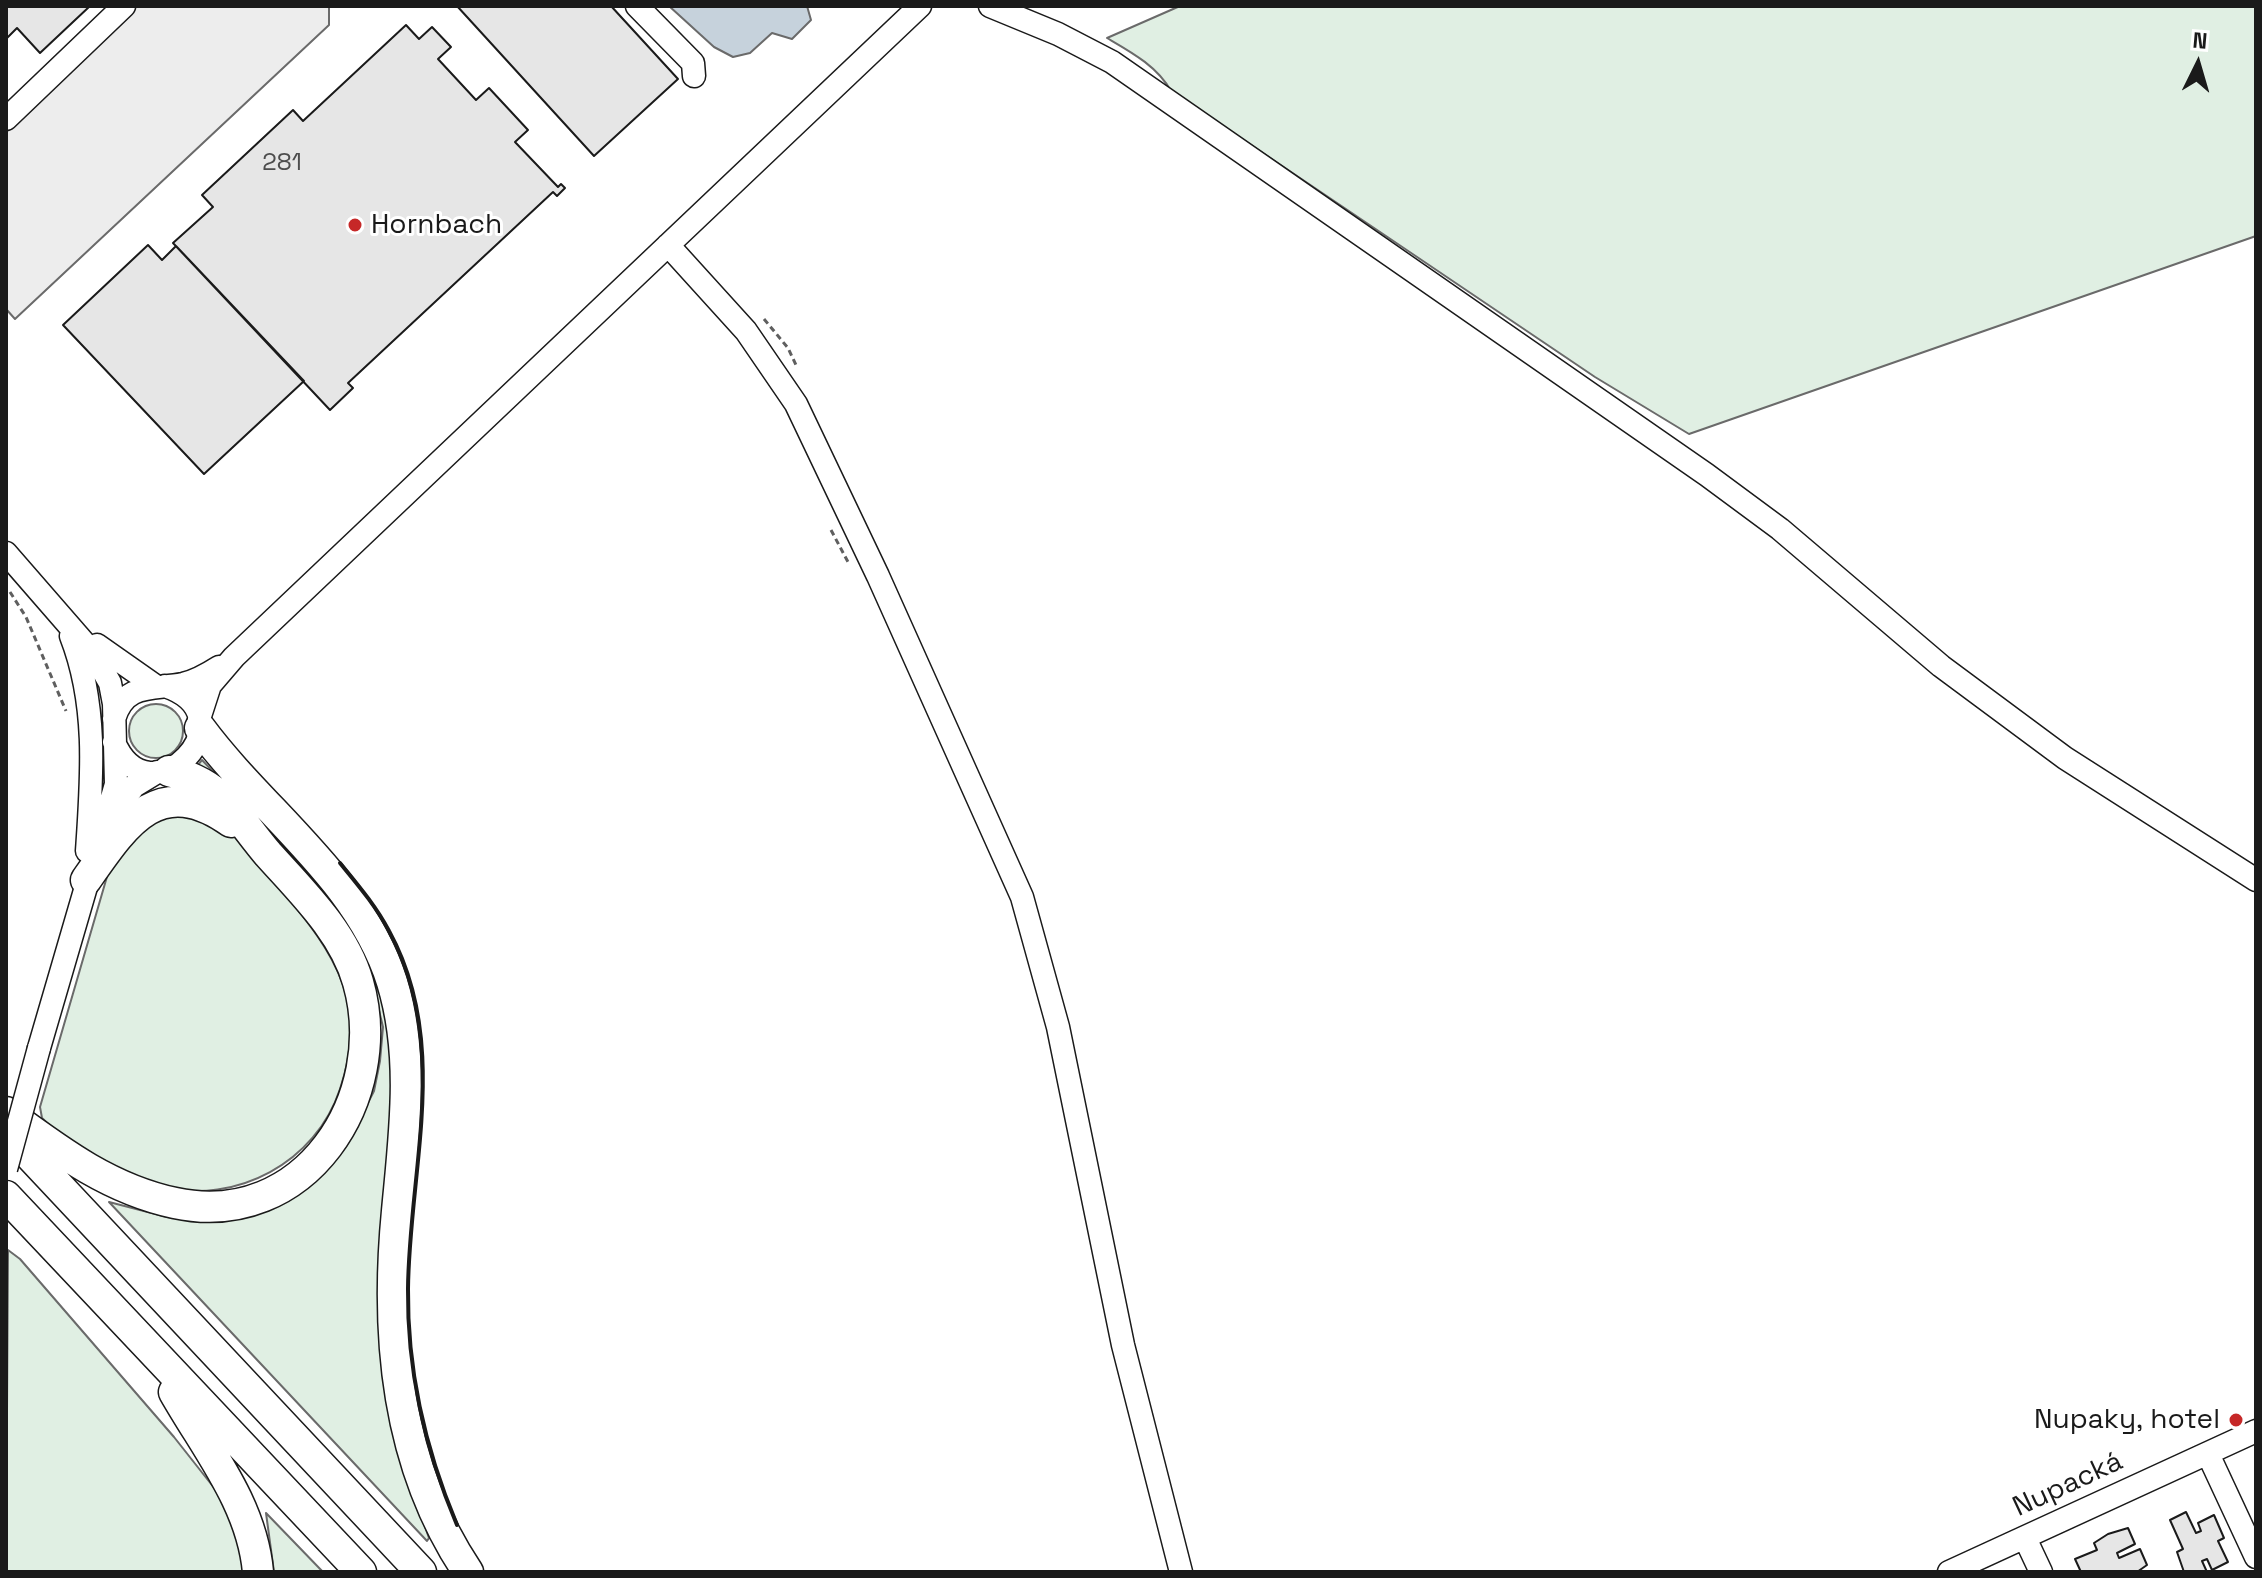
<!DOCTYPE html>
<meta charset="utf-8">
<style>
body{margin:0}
#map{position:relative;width:2262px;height:1578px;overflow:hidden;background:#fff;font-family:"Space Grotesk",sans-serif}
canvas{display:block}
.frame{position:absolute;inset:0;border:8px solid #1a1a1a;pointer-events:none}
.north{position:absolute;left:2158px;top:24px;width:80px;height:80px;-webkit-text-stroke:6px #fff;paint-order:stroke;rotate:5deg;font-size:22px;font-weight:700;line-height:32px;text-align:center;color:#1a1a1a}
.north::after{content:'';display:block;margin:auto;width:28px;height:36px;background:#1a1a1a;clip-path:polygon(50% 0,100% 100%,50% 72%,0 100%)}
</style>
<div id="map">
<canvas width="2262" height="1578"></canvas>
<div class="frame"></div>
<div class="north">N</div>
</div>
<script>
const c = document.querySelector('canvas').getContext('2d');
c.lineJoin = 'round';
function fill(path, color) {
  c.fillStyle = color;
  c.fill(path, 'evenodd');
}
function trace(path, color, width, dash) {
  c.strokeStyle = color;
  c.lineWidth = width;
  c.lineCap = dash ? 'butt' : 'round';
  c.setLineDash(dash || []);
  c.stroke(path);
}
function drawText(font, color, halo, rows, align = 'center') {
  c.font = font + ' "Space Grotesk",sans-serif';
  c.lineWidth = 6;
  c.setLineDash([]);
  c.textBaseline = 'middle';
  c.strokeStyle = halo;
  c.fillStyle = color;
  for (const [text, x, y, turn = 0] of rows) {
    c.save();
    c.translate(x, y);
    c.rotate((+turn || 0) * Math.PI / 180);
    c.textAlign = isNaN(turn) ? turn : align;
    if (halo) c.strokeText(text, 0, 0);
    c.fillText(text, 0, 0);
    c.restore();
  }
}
const green = new Path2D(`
 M1180,6h1076v230l-567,198 -94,-57 -424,-286c-14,-25 -40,-39 -64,-53z
 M129 731a27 27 0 1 1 54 0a27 27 0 1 1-54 0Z
 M202,760c53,56 147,140 173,210 42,116 -1,237 4,356 3,77 25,140 50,212l-2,3 -318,-339 58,15 38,4 34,-5 113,-82 22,-43 6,-30 3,-34 -8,-33 -178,-228z
 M161,812c16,3 33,4 48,8 29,8 59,53 78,76 21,26 43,54 55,86 13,36 10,72 -2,107 -24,73 -103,116 -179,98 -42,-9 -89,-38 -119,-69l-2,-11 73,-251z
 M8,1250l12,9 154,178 56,71 13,45v19h-237z
 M266,1513l57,59h-49z`);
const parking = new Path2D(`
 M124,6h205v19l-314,294 -9,-10v-190z`);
const water = new Path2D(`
 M669,6h138l4,14 -19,19 -20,-6 -22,20 -17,4 -19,-10z`);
const building = new Path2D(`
 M6,6h84l-50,47 -23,-25 -11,11z
 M457,6h154l67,73 -84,77z
 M406,25l13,14 13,-12 19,20 -13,12 38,41 13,-12 39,42 -13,12 43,45 3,-3 4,4 -8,8 -4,-4 -205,191 5,5 -23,22 -157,-167 40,-36 -11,-12 91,-85 10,11z
 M148,245l14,15 14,-14 128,135 -100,93 -141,-149z
 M2186,1512l10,21 5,-2 -3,-8 16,-8 10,23 -6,3 10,21 -16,8 -5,-11 -5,2 5,11h-23l-7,-20 6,-3 -13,-29z
 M2128,1528l7,16 -18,9 2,5 21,-9 7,16 -10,7h-56l-6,-13 22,-9 -3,-7 14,-9z`);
const path = new Path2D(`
 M764,319l24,29 8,17
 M831,530l17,32
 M10,592l16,25 40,94`);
const minor = new Path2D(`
 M637,6l56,57 1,13
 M990,6l68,28 54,28 595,413 73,54 161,137 124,92 191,122
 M6,119l118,-113
 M668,245l78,86 50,73 82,172 144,321 36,130 65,318 58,227
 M6,553l87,100 17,30 4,21 2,80 -77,264
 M71,636c27,69 21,142 16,215
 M97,645l57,40
 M114,719c11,-37 39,-29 69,-35 13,-3 25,-10 36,-17
 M199,719l11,-34 24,-28 686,-651
 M114,742c36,84 141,-26 51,-56
 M112,815l22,-29 23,-14
 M2208,1454l48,103
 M2025,1538l16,34
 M1949,1572l307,-141`);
const highway = new Path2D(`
 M200,728c62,84 160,151 192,254 23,74 12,154 5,229 -12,125 -1,254 71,361
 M86,880c39,-56 73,-109 145,-58
 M6,1112c53,39 103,77 169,91 130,28 216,-106 183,-221 -14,-50 -57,-91 -90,-128 -33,-39 -46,-71 -99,-83
 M6,1130l415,442
 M6,1196l355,376
 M174,1392c33,58 78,112 84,180`);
const minorBridge = new Path2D(`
 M6,1169l33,-121`);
const wall = new Path2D(`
 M340,863c18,22 36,43 49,68 62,113 20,238 19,358 -1,82 17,160 49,236`);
const markers = [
 [355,225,8,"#c62828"],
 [2236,1420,8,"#c62828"]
];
const numberNames = [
 ["281",282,163]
];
const poiNames = [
 ["Hornbach",371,225],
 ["Nupaky, hotel",2220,1420,"right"]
];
const streetNames = [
 ["Nupacká",2068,1485,-25]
];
fill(green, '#e0efe3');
trace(green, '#6a6a6a', 2);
fill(parking, '#ededed');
trace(parking, '#6a6a6a', 2);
fill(water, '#c6d2dc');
trace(water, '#6a6a6a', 2);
fill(building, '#e6e6e6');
trace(building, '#1a1a1a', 2);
trace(minor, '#1a1a1a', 25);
trace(highway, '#1a1a1a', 33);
trace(path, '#5f5f5f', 3, [6, 4]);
trace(minor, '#fff', 22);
trace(highway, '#fff', 30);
trace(minorBridge, '#1a1a1a', 25, []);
trace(minorBridge, '#fff', 22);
trace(wall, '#1a1a1a', 4);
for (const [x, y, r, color] of markers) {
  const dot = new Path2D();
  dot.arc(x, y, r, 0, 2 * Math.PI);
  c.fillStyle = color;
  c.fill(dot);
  trace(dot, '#fff', 3);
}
drawText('24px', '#4d4d4d', null, numberNames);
drawText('28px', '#1a1a1a', '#fff', poiNames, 'left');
drawText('28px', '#1a1a1a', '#fff', streetNames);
</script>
